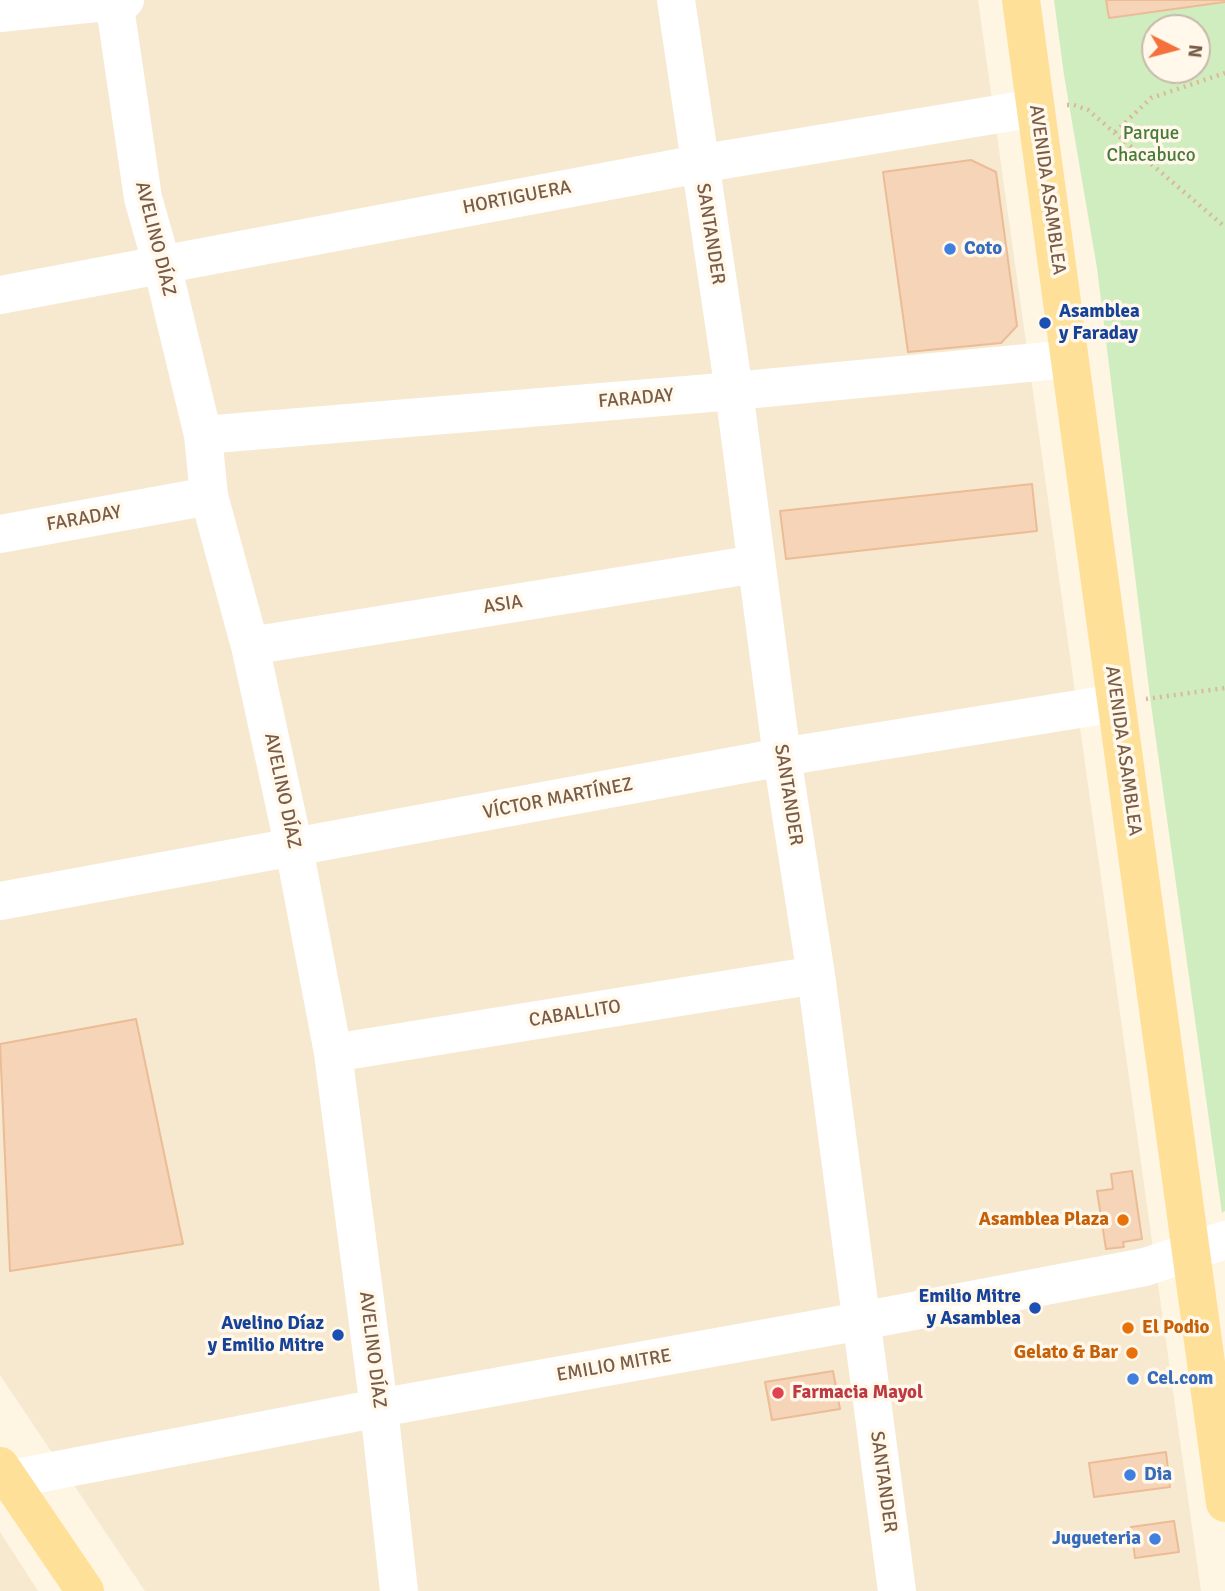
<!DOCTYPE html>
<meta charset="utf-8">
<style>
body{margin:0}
#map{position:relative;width:1225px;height:1591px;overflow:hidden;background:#fef5e2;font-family:Signika,sans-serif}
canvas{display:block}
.north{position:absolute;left:1141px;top:14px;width:70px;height:70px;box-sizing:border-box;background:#fff8eb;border:2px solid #c9b9a9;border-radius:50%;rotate:96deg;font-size:19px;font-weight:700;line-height:28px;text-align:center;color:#795b46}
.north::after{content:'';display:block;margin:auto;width:24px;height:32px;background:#f4713b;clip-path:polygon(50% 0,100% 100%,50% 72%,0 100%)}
</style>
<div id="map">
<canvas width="1225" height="1591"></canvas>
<div class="north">N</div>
</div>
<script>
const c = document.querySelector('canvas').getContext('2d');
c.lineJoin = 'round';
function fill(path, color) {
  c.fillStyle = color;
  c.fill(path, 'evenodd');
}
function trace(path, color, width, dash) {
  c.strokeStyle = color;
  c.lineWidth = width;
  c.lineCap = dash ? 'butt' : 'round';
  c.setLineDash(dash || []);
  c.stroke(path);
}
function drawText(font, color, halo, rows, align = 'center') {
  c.font = font + ' Signika,sans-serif';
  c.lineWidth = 7;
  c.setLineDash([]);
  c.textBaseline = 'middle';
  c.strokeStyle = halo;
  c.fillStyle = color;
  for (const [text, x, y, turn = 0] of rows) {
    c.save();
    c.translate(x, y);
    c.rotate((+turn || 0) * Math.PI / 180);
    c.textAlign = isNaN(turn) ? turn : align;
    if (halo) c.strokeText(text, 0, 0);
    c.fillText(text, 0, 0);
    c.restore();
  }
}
const residential = new Path2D(`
 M0,0h978l223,1591h-1056l-145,-216z
 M0,1532l38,59h-38z`);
const green = new Path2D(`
 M1054,0h171v1211l-3,2 -72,-516 -53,-429 -33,-193zM1155,28h42v42h-42z`);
const building = new Path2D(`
 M1106,0h119v2l-116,16z
 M971,160l25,12 21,154 -16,17 -93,9 -25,-180z
 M1032,484l5,47 -251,28 -6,-48z
 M136,1019l47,225 -173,27 -10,-227z
 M1132,1171l10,68 -19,3 1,5 -18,2 -9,-58 16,-2 -2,-15z
 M833,1371l7,38 -68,11 -7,-38z
 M1166,1452l4,35 -76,10 -5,-34z
 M1174,1521l5,31 -44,6 -4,-31z`);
const path = new Path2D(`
 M1067,105h7l14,5 137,117
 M1115,132l36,-34 74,-25
 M1146,699l79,-11`);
const minor = new Path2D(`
 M114,0l29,198 19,67 41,170 6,61 41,150 44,202 39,205 46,355 20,183
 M676,0l58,391 48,366 34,218 81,616
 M0,13l125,-13
 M0,295l699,-131 336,-56
 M203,435l531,-44 335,-32
 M0,534l209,-38
 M250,646l506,-82
 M0,901l782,-144 334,-54
 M333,1053l483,-78
 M0,1481l379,-73 482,-87 284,-54 80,-27`);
const major = new Path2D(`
 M1021,0l204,1503
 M0,1466l85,125`);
const markers = [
 [950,249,7,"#3f7fe0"],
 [1045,323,7,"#1a4fb4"],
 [1123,1220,7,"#e8710a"],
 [1035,1308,7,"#1a4fb4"],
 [1128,1328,7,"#e8710a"],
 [338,1335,7,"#1a4fb4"],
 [1132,1353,7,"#e8710a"],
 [1133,1379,7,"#3f7fe0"],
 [778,1393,7,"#e0444e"],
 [1130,1475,7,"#3f7fe0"],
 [1155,1539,7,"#3f7fe0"]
];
const parkNames = [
 ["Parque",1151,134],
 ["Chacabuco",1151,156]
];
const streetNames = [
 ["AVENIDA ASAMBLEA",1047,190,82],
 ["HORTIGUERA",517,198,-11],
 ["SANTANDER",710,234,81],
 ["AVELINO DÍAZ",155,239,76],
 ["FARADAY",636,399,-5],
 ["FARADAY",84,519,-10],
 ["ASIA",503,605,-9],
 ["AVENIDA ASAMBLEA",1123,751,82],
 ["AVELINO DÍAZ",282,791,78],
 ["SANTANDER",788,795,81],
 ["VÍCTOR MARTÍNEZ",558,799,-11],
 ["CABALLITO",575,1014,-9],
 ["AVELINO DÍAZ",372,1350,83],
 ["EMILIO MITRE",614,1366,-10],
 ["SANTANDER",883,1482,82]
];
const shopNames = [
 ["Coto",964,249],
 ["Cel.com",1147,1379],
 ["Dia",1144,1475],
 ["Jugueteria",1141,1539,"right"]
];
const transitNames = [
 ["Asamblea",1059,312,"left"],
 ["y Faraday",1059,334,"left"],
 ["Emilio Mitre",1021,1297],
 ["y Asamblea",1021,1319],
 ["Avelino Díaz",324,1324],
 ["y Emilio Mitre",324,1346]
];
const foodNames = [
 ["Asamblea Plaza",1109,1220],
 ["El Podio",1142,1328,"left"],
 ["Gelato & Bar",1118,1353]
];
const healthNames = [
 ["Farmacia Mayol",792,1393]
];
fill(residential, '#f7e8d0');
fill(green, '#cfedbf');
fill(building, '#f6d4b7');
trace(building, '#ebbc96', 2);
trace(path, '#dcb89a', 4.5, [2, 5]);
trace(minor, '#fff', 38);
trace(major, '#ffe099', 38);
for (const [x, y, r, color] of markers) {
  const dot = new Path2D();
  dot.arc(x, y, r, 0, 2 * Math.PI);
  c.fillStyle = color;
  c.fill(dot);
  trace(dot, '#fff8eb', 2.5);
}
drawText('19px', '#487a3a', '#fff8eb', parkNames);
drawText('19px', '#795b46', '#fff8eb', streetNames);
drawText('bold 19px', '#366cbe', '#fff8eb', shopNames, 'left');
drawText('bold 19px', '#164399', '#fff8eb', transitNames, 'right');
drawText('bold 19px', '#c56008', '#fff8eb', foodNames, 'right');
drawText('bold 19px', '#be3a42', '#fff8eb', healthNames, 'left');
</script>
